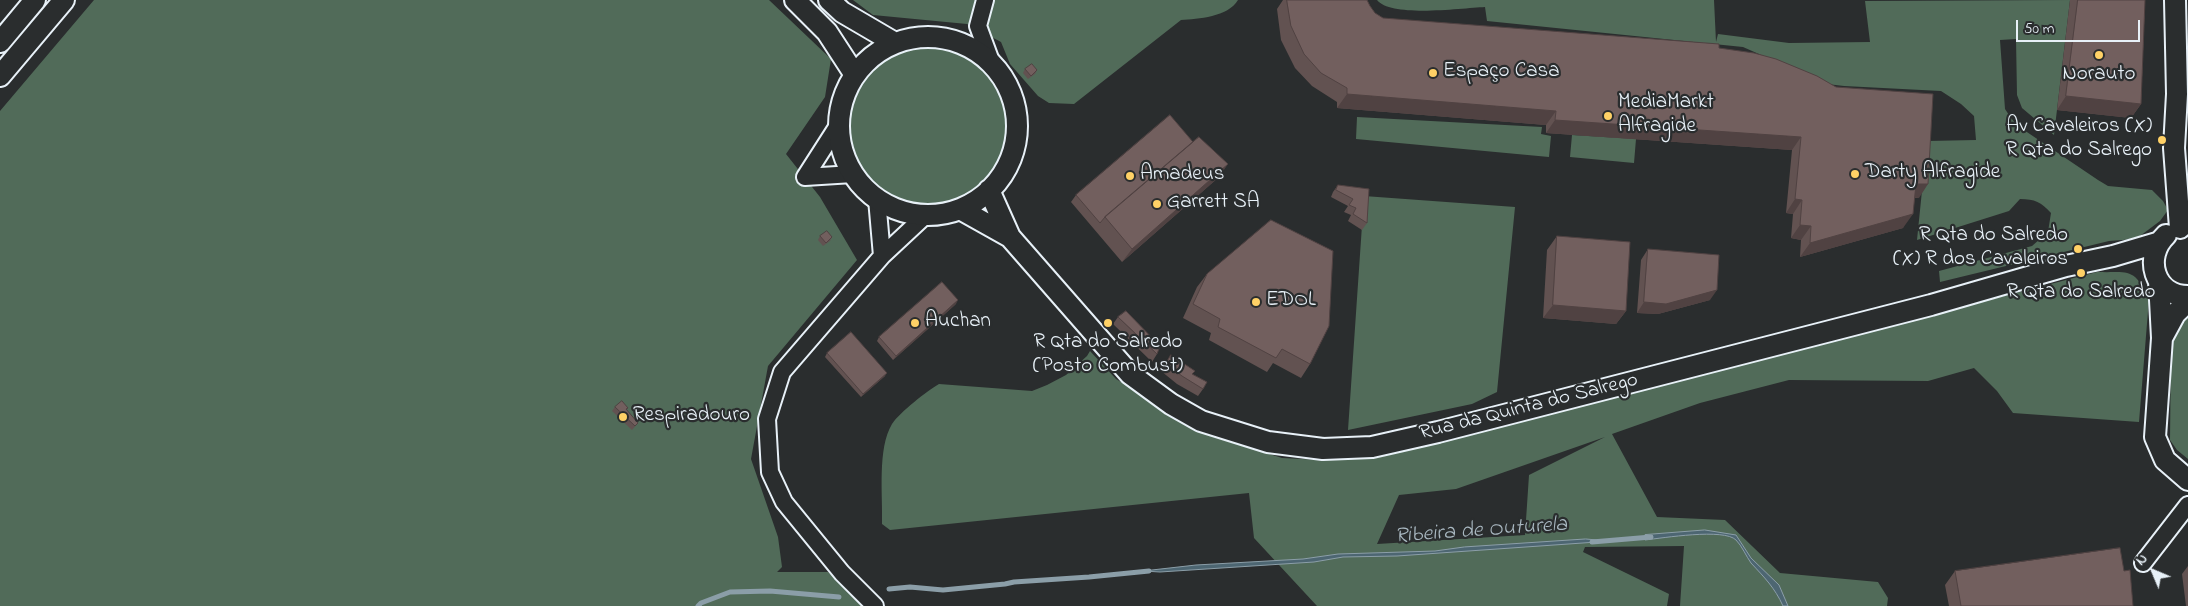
<!DOCTYPE html>
<meta charset="utf-8">
<style>
body{margin:0}
#map{position:relative;width:2188px;height:606px;overflow:hidden;background:#2a2d2e;font-family:"Indie Flower",sans-serif}
canvas{display:block}
.north{position:absolute;left:2128px;top:546px;width:50px;height:50px;-webkit-text-stroke:4px #2a2d2e;paint-order:stroke;rotate:315deg;font-size:14px;font-weight:700;line-height:20px;text-align:center;color:#e8f1f8}
.north::after{content:'';display:block;margin:auto;width:18px;height:22px;background:#e8f1f8;clip-path:polygon(50% 0,100% 100%,50% 72%,0 100%)}
.scale{position:absolute;left:2016px;top:20px;width:124px;height:22px;box-sizing:border-box;border:2px solid #e8f1f8;border-top:0;padding-left:6px;font-size:15px;line-height:18px;white-space:nowrap;color:#e8f1f8;-webkit-text-stroke:4px #2a2d2e;paint-order:stroke}
</style>
<div id="map">
<canvas width="2188" height="606"></canvas>
<div class="north">N</div>
<div class="scale">50 m</div>
</div>
<script>
const c = document.querySelector('canvas').getContext('2d');
c.lineJoin = 'round';
function fill(path, color) {
  c.fillStyle = color;
  c.fill(path, 'evenodd');
}
function trace(path, color, width, dash) {
  c.strokeStyle = color;
  c.lineWidth = width;
  c.lineCap = dash ? 'butt' : 'round';
  c.setLineDash(dash || []);
  c.stroke(path);
}
function drawText(font, color, halo, rows, align = 'center') {
  c.font = font + ' "Indie Flower",sans-serif';
  c.lineWidth = 4.5;
  c.setLineDash([]);
  c.textBaseline = 'middle';
  c.strokeStyle = halo;
  c.fillStyle = color;
  for (const [text, x, y, turn = 0] of rows) {
    c.save();
    c.translate(x, y);
    c.rotate((+turn || 0) * Math.PI / 180);
    c.textAlign = isNaN(turn) ? turn : align;
    if (halo) c.strokeText(text, 0, 0);
    c.fillText(text, 0, 0);
    c.restore();
  }
}
const green = new Path2D(`
 M94,0h675l62,59 -6,38 -39,57 34,43 37,63 -89,106 -17,93 27,78 4,30 -5,5h51l37,34h-865v-495z
 M853,0h385c-10,17 -40,19 -57,20l-107,84 -25,-1 -11,-7 -28,-32 -9,-22 -34,-18 -94,-9z
 M1377,0h337l2,42 2,-8 71,9 81,-1 -5,-41 205,-1 -16,135 -32,-27 -5,-13 -1,-56 -16,1 5,69 6,9 7,8 80,54 10,6 44,4 11,11 5,9 -8,11 -24,18 -27,2 -169,41 -1,-11 93,-25 16,-14 3,-19c-10,-11 -16,-14 -31,-14l-11,12 -92,29 10,-99 49,-1 -2,-24 -13,-12 -20,-13 -97,-5 -17,-2 -84,-37 -256,-26 -2,-14c-23,1 -94,11 -108,-7z
 M848 126a80 80 0 1 1 160 0a80 80 0 1 1-160 0Z
 M1357,117l185,10 -1,7 10,2 -2,21 -193,-18z
 M1572,135l64,4 -2,24 -64,-6z
 M1364,196l151,11 -18,185 -25,12 -124,26z
 M2097,272c32,1 37,-5 52,27l-10,123 -126,-9 -16,-22 -23,-23 -46,13 -139,-1 -89,23 -88,31 45,83 68,3 55,53 98,9 10,16 -1,8h-207l4,-60 -99,1 -2,5 86,42 -2,12h-350l-63,-68 -5,-45 -359,37 -8,-6c1,-29 -5,-75 10,-100 8,-12 35,-33 47,-40l93,7 15,-6 19,-10 21,-19 3,-5 26,28 94,56 72,23 41,2 53,-2zM1605,437l-76,38 -4,60 -148,9 22,-49 57,-6z
 M2188,316v143l-11,-9 -7,-10 1,-95c3,-13 6,-21 17,-29z`);
const water = new Path2D(`
 M1705,530l31,5 15,23 28,27 9,21h-5c-8,-18 -19,-29 -32,-43 -5,-7 -9,-17 -15,-23 -12,-12 -73,-2 -91,0v-5z
 M1586,539l11,1v2l-200,14 -54,1 -29,5 -154,10 -17,-1 53,-6 107,-6 35,-5 97,-3 29,-4z`);
const stream = new Path2D(`
 M1592,542l59,-5
 M889,589l21,-2 33,3 62,-6 9,-2 75,-5 60,-6
 M698,606l3,-3 29,-11 40,-1 69,6`);
const minor = new Path2D(`
 M985,0l-7,26 14,38
 M805,177l34,-53
 M805,177l48,-3
 M877,199l5,57
 M2143,563l45,-58
 M875,606l-33,-33 -58,-71 -14,-30 -3,-53 15,-47 100,-116 44,-41`);
const tertiary = new Path2D(`
 M795,0l32,32 28,43
 M829,0l13,12 53,31
 M2175,0l2,94 -3,54 6,80
 M839 126a89 89 0 1 1 178 0a89 89 0 1 1-178 0Z
 M0,42l35,-42
 M0,76l64,-76
 M989,190l21,47 120,137 41,30 30,17 67,21 55,7 49,-2 66,-15 493,-127 135,-39 47,-10 47,-14
 M960,209l50,28
 M2166,235c-23,22 -12,61 22,61
 M2159,281l3,57 -7,99 10,23 23,20
 M2162,338l13,-24 13,-13`);
const wall = new Path2D(`
 M1283,0h84l3,6 5,7 8,5 336,30 200,150h-5l-11,30 -103,29 1,-17 -10,-2 2,-24 -7,-1 6,-63 -246,-17v-8l-209,-17v-6l-25,-16 -17,-18 -14,-28 -4,-31z
 M2070,0h75l-4,104 -10,14 -74,-8z
 M1025,69l12,1 -2,4 -7,5 -5,-6z
 M1219,177l-97,85 -51,-60 5,-7z
 M1338,185l31,4 -2,34 -5,7 -14,-9 3,-6 -7,-3 4,-6 -17,-9 2,-5z
 M820,236l12,1 -2,4 -7,5 -5,-6z
 M1557,236l69,75 -10,13 -73,-6 4,-68z
 M1648,249l62,51 -52,14 -21,-1 4,-53z
 M1207,274l103,90 -9,14 -28,-15 -6,9 -58,-32 2,-7 -28,-15 14,-31z
 M956,304l-63,56 -16,-19 2,-4z
 M1118,317l39,37 -5,8 -39,-38z
 M827,353l58,23 -24,21 -36,-40z
 M1171,355l21,19 11,15 -5,7 -21,-12 -16,-13 5,-9z
 M615,407l13,1 -2,2 12,13 -6,7 -20,-19z
 M2188,566v40h-2l-4,-32z
 M1955,571h169l9,35h-184l-4,-21z`);
const shadedWall = new Path2D(`
 M1347,94l209,17 -10,14 -209,-17z
 M2066,96l75,8 -10,14 -74,-8z
 M1555,120l246,17 -9,13 -246,-17z
 M1228,164l-9,13 -97,85 10,-13z
 M1916,184h12l-9,14 -13,-1z
 M1795,199l7,1 -9,14 -7,-1z
 M1913,214l-10,14 -103,29 10,-14z
 M1800,225l11,1 -10,14 -10,-2z
 M1717,290l-7,10 -52,14 -21,-1 7,-11z
 M958,300l-2,4 -63,56 3,-4z
 M1553,305l73,6 -10,13 -73,-6z
 M887,373l-2,3 -24,21 2,-3z`);
const building = new Path2D(`
 M1287,0h80l3,6 5,7 8,5 336,26v4l35,5 22,6 41,17 19,11 97,7 -5,90h-12l-3,30 -103,29 1,-17 -11,-1 2,-25 -7,-1 6,-62 -246,-17 1,-9 -209,-17v-6l-26,-15 -17,-19 -13,-28z
 M2078,0h67l-4,104 -75,-8z
 M1032,64l5,6 -6,6 -6,-7z
 M1170,115l23,27 -88,75 -5,6 -24,-28z
 M1199,137l29,27 -96,85 -27,-32z
 M1338,185l31,4 -2,34 -14,-9 3,-6 -7,-3 4,-6 -17,-9z
 M1271,220l62,31 -4,75 -19,38 -28,-15 -6,9 -58,-31 2,-8 -27,-15 14,-30z
 M827,231l5,6 -6,6 -6,-7z
 M1557,236l73,6 -4,69 -73,-6z
 M1648,249l71,6 -2,35 -51,14 -22,-2z
 M942,282l16,18 -62,56 -17,-19z
 M1126,311l34,35 -3,8 -39,-37z
 M851,332l36,41 -24,21 -36,-41z
 M1171,355l24,16 -3,3 15,8 -4,7 -21,-13 -16,-12z
 M622,401l6,7 -2,1 12,14 -3,3 -20,-19z
 M2120,548l4,23 6,-1 3,36h-172l-6,-35z`);
const markers = [
 [2099,55,5,"#ffd166"],
 [1433,73,5,"#ffd166"],
 [1608,116,5,"#ffd166"],
 [2162,140,5,"#ffd166"],
 [1855,174,5,"#ffd166"],
 [1130,176,5,"#ffd166"],
 [1157,204,5,"#ffd166"],
 [2078,249,5,"#ffd166"],
 [2081,273,5,"#ffd166"],
 [1256,302,5,"#ffd166"],
 [915,323,5,"#ffd166"],
 [1108,323,5,"#ffd166"],
 [623,417,5,"#ffd166"]
];
const poiNames = [
 ["Espaço Casa",1443,73],
 ["Norauto",2099,76,"center"],
 ["MediaMarkt",1618,104],
 ["Alfragide",1618,128],
 ["Av Cavaleiros (X)",2152,128,"right"],
 ["R Qta do Salrego",2152,152,"right"],
 ["Darty Alfragide",1865,174],
 ["Amadeus",1140,176],
 ["Garrett SA",1167,204],
 ["R Qta do Salredo",2068,237,"right"],
 ["(X) R dos Cavaleiros",2068,261,"right"],
 ["R Qta do Salredo",2081,294,"center"],
 ["EDOL",1266,302],
 ["Auchan",925,323],
 ["R Qta do Salredo",1108,344,"center"],
 ["(Posto Combust)",1108,368,"center"],
 ["Respiradouro",633,417]
];
const streetNames = [
 ["Rua da Quinta do Salrego",1529,408,-14]
];
const waterNames = [
 ["Ribeira de Outurela",1481,532,-4]
];
fill(green, '#516b59');
fill(water, '#4d6672');
trace(water, '#8b9ea8', 1);
trace(stream, '#8b9ea8', 5);
trace(minor, '#e8f1f8', 20);
trace(tertiary, '#e8f1f8', 24);
trace(minor, '#2a2d2e', 16);
trace(tertiary, '#2a2d2e', 20);
fill(wall, '#625251');
fill(shadedWall, '#504242');
fill(building, '#725f5e');
trace(building, '#504242', 1);
for (const [x, y, r, color] of markers) {
  const dot = new Path2D();
  dot.arc(x, y, r, 0, 2 * Math.PI);
  c.fillStyle = color;
  c.fill(dot);
  trace(dot, '#2a2d2e', 2);
}
drawText('21px', '#e8f1f8', '#2a2d2e', poiNames, 'left');
drawText('21px', '#e8f1f8', '#2a2d2e', streetNames);
drawText('italic 22px', '#aab9c2', '#2a2d2e', waterNames);
</script>
